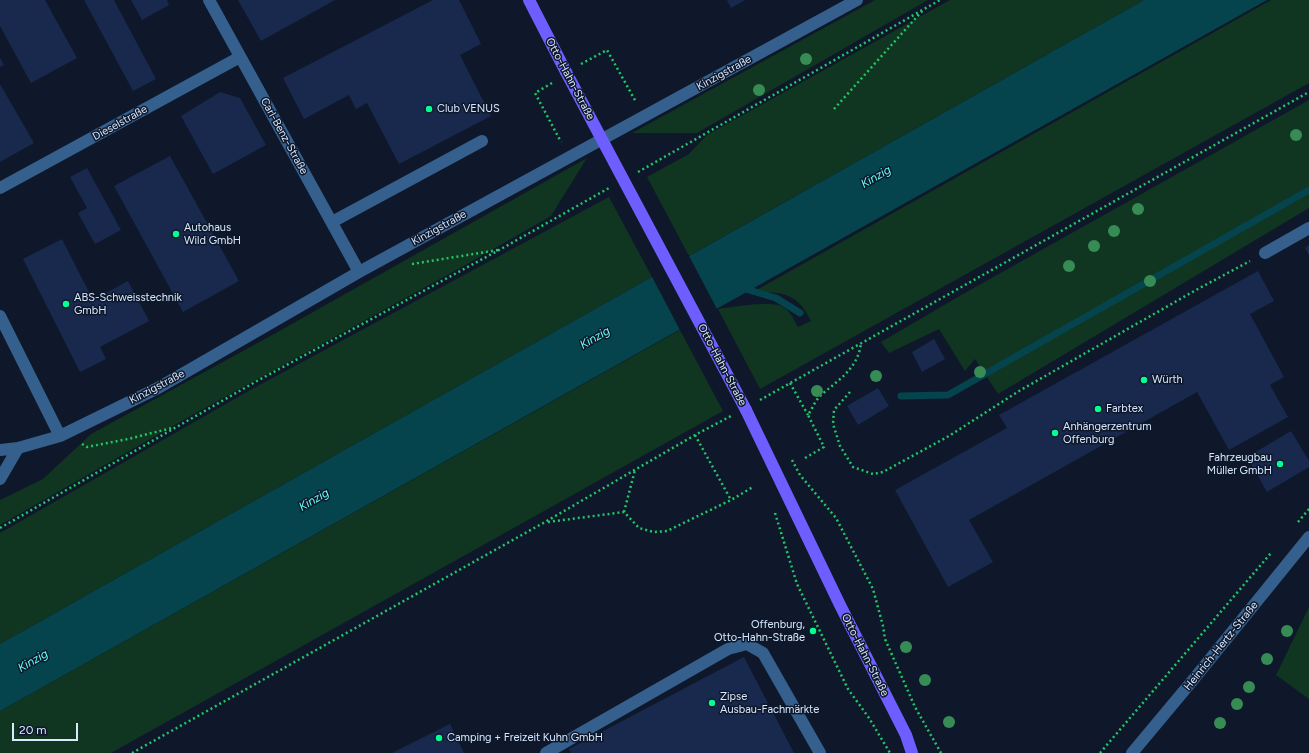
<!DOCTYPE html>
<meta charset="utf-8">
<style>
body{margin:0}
#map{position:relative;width:1309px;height:753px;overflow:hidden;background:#0e182a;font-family:Figtree,sans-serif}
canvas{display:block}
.scale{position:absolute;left:12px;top:723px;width:66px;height:18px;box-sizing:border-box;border:2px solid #d7e8ff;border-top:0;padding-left:5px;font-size:12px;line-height:14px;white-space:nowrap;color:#d7e8ff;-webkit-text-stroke:3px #0e182a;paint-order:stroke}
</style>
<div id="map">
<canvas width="1309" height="753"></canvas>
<div class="scale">20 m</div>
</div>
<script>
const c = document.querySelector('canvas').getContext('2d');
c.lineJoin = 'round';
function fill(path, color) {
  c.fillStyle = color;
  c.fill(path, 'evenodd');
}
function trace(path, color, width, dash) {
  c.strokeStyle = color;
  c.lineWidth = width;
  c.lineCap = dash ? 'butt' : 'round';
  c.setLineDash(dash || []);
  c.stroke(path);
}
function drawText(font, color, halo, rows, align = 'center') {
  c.font = font + ' Figtree,sans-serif';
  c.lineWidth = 3;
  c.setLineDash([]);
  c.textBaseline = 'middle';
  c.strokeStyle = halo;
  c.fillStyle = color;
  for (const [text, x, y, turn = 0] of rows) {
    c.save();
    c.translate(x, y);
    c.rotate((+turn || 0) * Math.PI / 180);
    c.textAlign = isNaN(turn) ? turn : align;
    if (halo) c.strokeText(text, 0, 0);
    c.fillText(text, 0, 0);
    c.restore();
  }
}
const green = new Path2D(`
 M875,0h53l-231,133h-65z
 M950,0h194l-455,256 -42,-79 42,-23 18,-19z
 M1271,0h38v83l-549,306 -42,-80c13,-2 55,-9 65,-2 8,5 11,13 15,20l13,-6c-14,-29 -29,-29 -58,-29z
 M1309,100v108l-311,186 -23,-35 -10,12 -26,-42 -50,24 -8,-11 82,-48z
 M587,158l-36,58 -89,51 -268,147 -194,111v-25l43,-21 48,-45 183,-100z
 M609,197l43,80 -652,367v-111l252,-144z
 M680,330l43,81 -612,342h-111v-42z
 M1309,607v92l-33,-24z`);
const water = new Path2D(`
 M1144,0h123l-1267,711v-67z`);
const pier = new Path2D(`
 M688,254l30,57 -37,21 -30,-57z`);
const stream = new Path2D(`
 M742,288l34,10 24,15
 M901,396l47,-1 361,-205`);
const building = new Path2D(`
 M0,0h45l32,58 -46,25 -31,-57z
 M84,0h30l42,79 -23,12z
 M131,0h36l2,5 -27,15z
 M238,0h97l-74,41z
 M433,0h26l22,44 -21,11 31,61 -92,48 -32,-61 -11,6 -7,-14 -45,24 -21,-41z
 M727,0h18l-14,8z
 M0,58l4,7 -4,2z
 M0,84l34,59 -34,19z
 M220,92l20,6 26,47 -53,29 -32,-58z
 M170,156l69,125 -56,31 -69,-126z
 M87,168l34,62 -26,14 -17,-31 9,-5 -17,-31z
 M62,239l31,61 35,-19 21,40 -49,26 6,12 -26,13 -57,-113z
 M1309,245v10l-4,-7z
 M1258,271l16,30 -24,13 34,63 -14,8 18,32 -59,33 -32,-58 -228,128 24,42 -45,25 -53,-97 112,-62 -8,-13z
 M934,339l11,20 -23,13 -10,-20z
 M878,388l11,18 -31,19 -11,-19z
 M1291,431l18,30v6l-42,25 -20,-35z
 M744,657l50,96h-223l-2,-4z
 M450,724l14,29h-72z`);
const path = new Path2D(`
 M581,64l26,-14 29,52
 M552,83l-17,10 26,49
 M834,109l89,-99
 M638,172l302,-172
 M412,264l86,-14
 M790,383l18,32
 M850,392l-16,18 -1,14 7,22 13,21 20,7 10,-2 66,-36 70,-45 177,-101 54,-29
 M760,400l549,-308
 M695,435l36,65
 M82,444l5,3 41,-8 44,-11
 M805,458l19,-11 -16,-32c4,-6 7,-14 12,-19 18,-16 38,-27 41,-53
 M792,460l8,15 36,43 37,71 10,37 2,13 30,68 26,46
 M624,512l11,-42
 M775,513l22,71 51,105 21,29 21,35
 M548,522l76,-10 15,16 15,4 13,-1 64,-31 22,-13
 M1298,522l11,-13
 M0,528l257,-147 244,-132 108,-61
 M132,753l413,-231 150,-87 36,-19
 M1100,753l171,-200`);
const minor = new Path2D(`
 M209,0l150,272
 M0,188l240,-131
 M332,222l150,-81
 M1265,253l44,-25
 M0,316l60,120
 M0,450l18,-2 42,-12 98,-48 201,-116 498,-272
 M0,479l18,-31
 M546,753l182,-104 19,-5 16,9 57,100
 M1132,753l61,-73 116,-143`);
const major = new Path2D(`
 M529,0l37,72
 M746,410l94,195 66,130 6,18`);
const majorBridge = new Path2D(`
 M566,72l180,338`);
const trees = [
 [806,59],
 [759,90],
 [1296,135],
 [1138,209],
 [1114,231],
 [1094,246],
 [1069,266],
 [1150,281],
 [980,372],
 [876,376],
 [817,391],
 [1287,631],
 [906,647],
 [1267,659],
 [925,680],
 [1249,687],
 [1237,704],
 [949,722],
 [1220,723]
];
const markers = [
 [429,109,4,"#03ff93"],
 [176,234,4,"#03ff93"],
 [66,304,4,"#03ff93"],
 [1144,380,4,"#03ff93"],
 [1098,409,4,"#03ff93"],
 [1055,433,4,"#03ff93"],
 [1280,464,4,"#03ff93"],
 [813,631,4,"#03ff93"],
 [712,703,4,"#03ff93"],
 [439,738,4,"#03ff93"]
];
const streetNames = [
 ["Kinzigstraße",724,73,-29],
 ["Otto-Hahn-Straße",570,79,62],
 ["Dieselstraße",120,123,-29],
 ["Carl-Benz-Straße",284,136,61],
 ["Kinzigstraße",439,228,-29],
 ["Otto-Hahn-Straße",722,365,62],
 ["Kinzigstraße",157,387,-28],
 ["Heinrich-Hertz-Straße",1221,646,-51],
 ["Otto-Hahn-Straße",865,655,63]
];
const poiNames = [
 ["Club VENUS",437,109],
 ["Autohaus",184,228],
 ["Wild GmbH",184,241],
 ["ABS-Schweisstechnik",74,298],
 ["GmbH",74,311],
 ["Würth",1152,380],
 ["Farbtex",1106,409],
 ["Anhängerzentrum",1063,427],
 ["Offenburg",1063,440],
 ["Fahrzeugbau",1272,458,"right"],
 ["Müller GmbH",1272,471,"right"],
 ["Offenburg,",805,625,"right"],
 ["Otto-Hahn-Straße",805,638,"right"],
 ["Zipse",720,697],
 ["Ausbau-Fachmärkte",720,710],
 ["Camping + Freizeit Kuhn GmbH",447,738]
];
const waterNames = [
 ["Kinzig",876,177,-30],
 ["Kinzig",595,338,-30],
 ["Kinzig",314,500,-30],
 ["Kinzig",33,661,-30]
];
fill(green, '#103520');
fill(water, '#05444c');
fill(pier, '#0e182a');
trace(stream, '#05444c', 7);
fill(building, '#18294d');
trace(path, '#24c667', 2.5, [2, 3]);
trace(minor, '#35608e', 12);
trace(major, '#6e5eff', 12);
trace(majorBridge, '#6e5eff', 12);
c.fillStyle = '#378c55';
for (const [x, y] of trees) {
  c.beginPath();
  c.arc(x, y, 6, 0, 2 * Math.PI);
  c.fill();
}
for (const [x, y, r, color] of markers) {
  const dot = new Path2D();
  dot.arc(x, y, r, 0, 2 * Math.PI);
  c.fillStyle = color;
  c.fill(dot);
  trace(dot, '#0e182a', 1.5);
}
drawText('11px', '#d7e8ff', '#0e182a', streetNames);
drawText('11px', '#d7e8ff', '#0e182a', poiNames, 'left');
drawText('italic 12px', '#65fff5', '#0e182a', waterNames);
</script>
